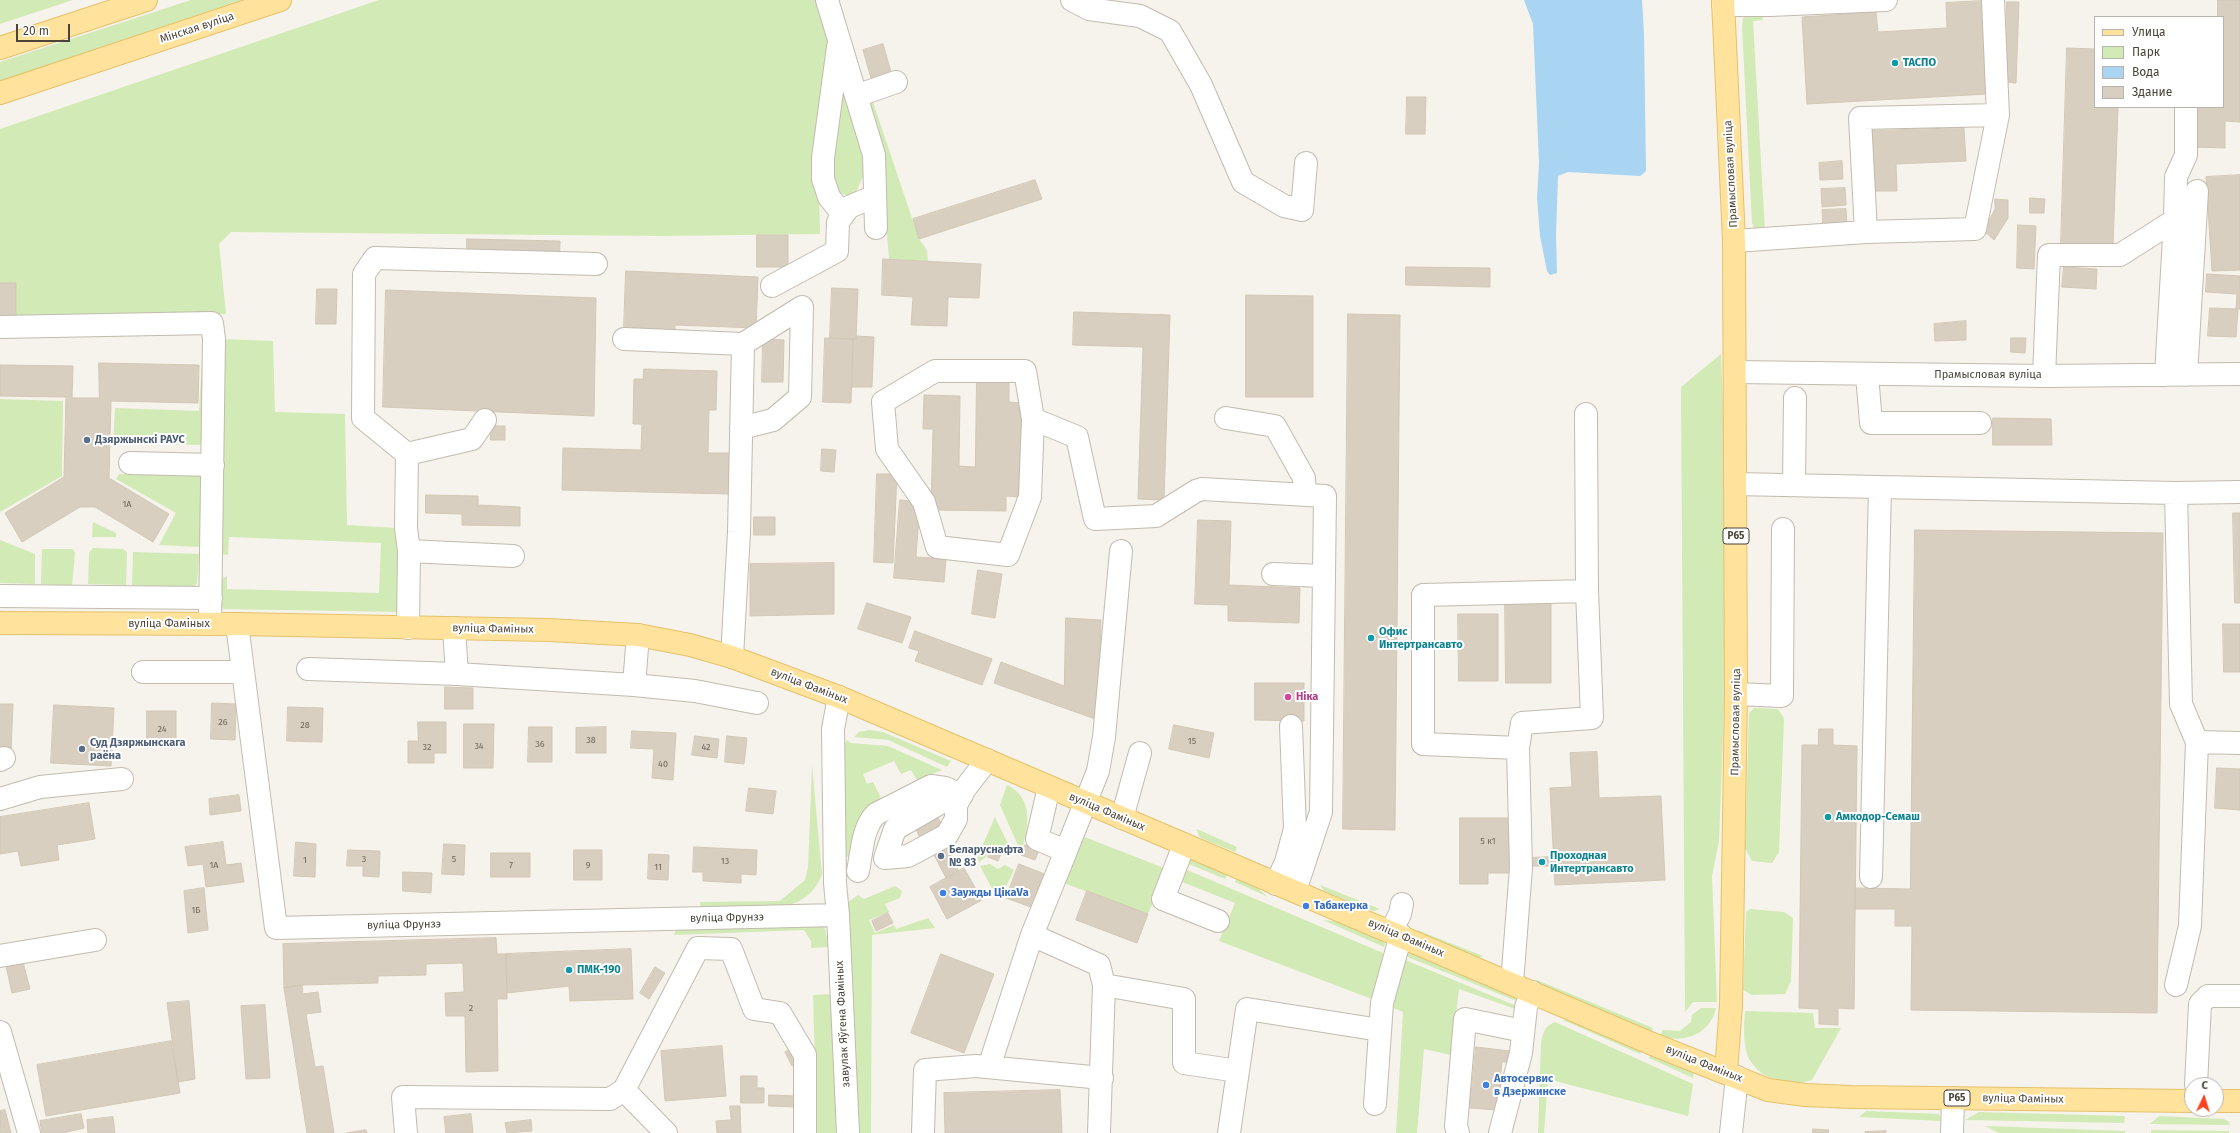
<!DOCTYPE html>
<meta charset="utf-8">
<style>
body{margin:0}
#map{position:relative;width:2240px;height:1133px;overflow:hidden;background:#f6f3ec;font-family:"Fira Sans",sans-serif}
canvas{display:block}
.legend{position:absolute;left:2094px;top:16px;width:130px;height:92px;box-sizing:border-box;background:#fff;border:1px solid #b7b4b0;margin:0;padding:5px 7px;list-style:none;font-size:12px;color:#4b4439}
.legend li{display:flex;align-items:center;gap:8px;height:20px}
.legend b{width:20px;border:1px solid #b7b4b0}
.north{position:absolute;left:2184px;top:1077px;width:40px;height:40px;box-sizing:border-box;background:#fff;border:1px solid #b7b4b0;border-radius:50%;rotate:4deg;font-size:11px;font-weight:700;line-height:16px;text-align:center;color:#4b4439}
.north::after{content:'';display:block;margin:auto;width:14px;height:18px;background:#fc3f1d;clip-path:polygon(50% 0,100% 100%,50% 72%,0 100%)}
.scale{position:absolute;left:16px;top:24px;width:54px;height:18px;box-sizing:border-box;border:2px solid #4b4439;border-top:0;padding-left:5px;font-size:12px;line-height:14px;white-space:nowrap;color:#4b4439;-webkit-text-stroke:3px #fff;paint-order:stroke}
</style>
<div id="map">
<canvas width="2240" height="1133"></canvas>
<ul class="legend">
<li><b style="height:5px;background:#ffe39c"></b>Улица</li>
<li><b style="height:11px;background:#d2eab5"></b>Парк</li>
<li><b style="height:11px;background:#a9d4f2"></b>Вода</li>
<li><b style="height:11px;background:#d8cfc1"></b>Здание</li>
</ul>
<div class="north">С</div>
<div class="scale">20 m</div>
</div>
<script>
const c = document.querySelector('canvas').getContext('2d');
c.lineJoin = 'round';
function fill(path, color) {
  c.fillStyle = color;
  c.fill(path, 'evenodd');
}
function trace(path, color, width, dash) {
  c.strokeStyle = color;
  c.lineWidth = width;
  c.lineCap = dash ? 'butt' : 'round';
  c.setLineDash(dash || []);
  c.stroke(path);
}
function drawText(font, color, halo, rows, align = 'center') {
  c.font = font + ' "Fira Sans",sans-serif';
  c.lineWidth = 4;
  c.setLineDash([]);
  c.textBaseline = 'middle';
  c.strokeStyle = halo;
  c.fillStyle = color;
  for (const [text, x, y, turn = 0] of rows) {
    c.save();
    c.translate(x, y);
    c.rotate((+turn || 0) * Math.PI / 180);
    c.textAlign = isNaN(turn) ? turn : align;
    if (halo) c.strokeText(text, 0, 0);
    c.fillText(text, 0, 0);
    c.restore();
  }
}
const green = new Path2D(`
 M0,0h73l-73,24z
 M191,0h55l-246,81v-19z
 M379,0h440l9,30 1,21 -10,143 1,40 -158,2 -431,-4 -12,12 7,70 -210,6v-37h-16v-154z
 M1761,12l2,8 -10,1 12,211 -10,-2 -3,-7 -10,-197 1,-8 3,-4z
 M840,70l22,86 2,18 -8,18 -7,4c-11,-3 -16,-7 -20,-17z
 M873,102l46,137 8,11 1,11 -39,-2 -8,-103 -14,-52z
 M219,339l54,2 2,71 70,2 2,111 51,3v84l-175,-3 -4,-9 1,-20 7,-4v13l152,4 2,-50 -152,-6 -1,18 -6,-1z
 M1721,354l4,108v219l-6,160 -7,35 5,126h-24l-8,10 -4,-625z
 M202,362h5l-1,83 -93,-2 2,-35 84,3z
 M0,399l63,2 -1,75 -62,36z
 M119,474l82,1 -1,72 -41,-2 17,-32 -60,-34z
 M93,522l23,11v4h-24z
 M0,540l35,14v30l-35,-1z
 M93,548l30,1 4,3 -1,33 -38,-1 1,-31z
 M42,549h31l2,4 -3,33 -31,-2z
 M133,552l66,2 -2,30 -6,4 -59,-3z
 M1754,708l24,1 6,9 -5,134 -7,11 -20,-2 -7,-13 4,-135z
 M869,730l14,2 68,29 -4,6 -59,-27 -34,-3 5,-5z
 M847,740l4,3 37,3 54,24 -25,10 -6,-10 -10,4 -7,-13 -31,13 4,10 6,-2 9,18c-30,19 -28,23 -30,57l-10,-1 -1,-108z
 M812,765l10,109c-6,18 -21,29 -39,33l-82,2 -1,-7 80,-1 25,-21 3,-13z
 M1007,785c27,12 22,44 14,67l-21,-47z
 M995,817l15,31 -4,4 -15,-8 -5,13 -7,5 -2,-4z
 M1197,829l40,18 -2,5 -34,-14 -3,-3z
 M1082,836l82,32 1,6 -17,40 -87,-32z
 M1187,858l42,13 -4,8 -43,-18z
 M990,864l8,5 7,-4 9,5 -12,25 -4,-3 -3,2 -15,-28z
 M1180,867l203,86 -6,48 -158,-60 16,-38 -60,-24z
 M1238,875l10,5 20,17 -33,-15z
 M1320,885l60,24 -6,2 -50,-20z
 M895,886l7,5 -2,7 -15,6 4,8 -20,8 6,13 19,-8 2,4 32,-11 7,10 -63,7 -1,198h-16l-8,-230 11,-8 6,4z
 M1750,909l34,3 9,6 -2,63 -6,13 -33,1 -9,-5 3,-78z
 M1323,920c24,2 45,5 62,24l-1,3z
 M819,924l6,5 4,18 -18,1v-7l-7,-11 -130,5 3,-9z
 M1417,930l66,26 -5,2 -58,-24z
 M1412,949l105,47 2,6 -119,-48z
 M1398,957l121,50 -1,3 -59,-21 -8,66 -27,-6 -7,84h-21l7,-121 -14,-6z
 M1537,980l116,48 -2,5 -113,-49z
 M832,994l4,139h-19l-4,-138z
 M1701,1008h15c-5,26 -33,36 -56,28l3,-6 17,1 11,-9 1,-7z
 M1745,1011l68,2 2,15h26l-29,52c-23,8 -56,-1 -65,-26 -4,-14 -3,-29 -2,-43z
 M1563,1020l19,1 62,25 -4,8z
 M1555,1022l138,62 -5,32 -140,-37 -4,54h-6l3,-89c2,-11 3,-18 14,-22z
 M1653,1050l41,18 -1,10 -44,-20z
 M1866,1111l73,3 2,7 -82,-4z
 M1979,1112l146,4 -1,7 -159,-3z
 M2159,1116l65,3 5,3 1,3 -80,-1z
 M1985,1126l140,5v2h-126z
 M2151,1130l78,1v2h-78z`);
const water = new Path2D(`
 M1524,0h118l2,34 2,137 -6,5 -72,-4 -10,4 -2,59 1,38 -7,2 -3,-4 -7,-35 -3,-38 2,-35 -6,-139z`);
const building = new Path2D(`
 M2218,0h22v122l-15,-1v27l-31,-1 1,-40h28v-90h-5z
 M1982,1l5,93 -180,10 -5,-87 74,-5 2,20 69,-4 -1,-25z
 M2007,2h12l-3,81 -11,-1z
 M883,44l10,35 -20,6 -10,-35z
 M2067,48l28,1v58h23l-5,139 -52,-2z
 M1407,97h19l-1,37h-19z
 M1964,128l2,33 -70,3 1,27h-22l-3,-60z
 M1842,161l1,18 -23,1 -1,-17z
 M2240,175v95l-28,1 -6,-94z
 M1035,180l7,19 -123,40 -6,-20z
 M1845,188l1,17 -24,2 -1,-18z
 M2030,198l15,1 -1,14h-14z
 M1995,199l13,1v18l-14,22 -10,-9 11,-22z
 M1846,209l1,17 -24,2 -1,-18z
 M2018,225l18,1 -2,43 -17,-1z
 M757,235h31v32h-31z
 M467,239l93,2 -1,33 -92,-3z
 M883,259l98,5 -2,34 -31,-1 -1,29 -36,-1 2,-28 -31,-2z
 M1406,267l84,1v19l-84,-2z
 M2064,267l33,2 -1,20 -34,-2z
 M626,271l132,6 -2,51 -81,-3v6l-51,-2z
 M2207,274l33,2v33h-4l1,-15 -31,-2z
 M0,283h16v37h-16z
 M832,288l26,1 -2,50 -26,-1z
 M317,289h20l-1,35h-20z
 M386,290l210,8 -2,118 -211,-9z
 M1246,295l67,1v101h-67z
 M2210,308l28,1 -2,28 -28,-1z
 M1074,312l96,3 -6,185 -26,-1 5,-152 -70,-2z
 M1348,314l52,1 -5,515 -52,-1z
 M1966,321v19l-31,1 -1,-17z
 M856,336l18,1 -2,50h-20l1,-48h3z
 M825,338l28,1 -2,64 -28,-1z
 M2011,338h15l-1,15 -14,-1z
 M763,339l21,1 -1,42h-21z
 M99,363l100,2 -1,38 -87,-2 -2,77 60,36 -16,28 -58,-35h-15l-58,35 -17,-29 59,-36 2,-80 -66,-1v-31l73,1 -1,32h27z
 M644,369l73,2 -1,39h-7l-1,43h22l-1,41 -167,-4 1,-42 78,2 1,-26h-9l1,-45h9z
 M977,377h32v25l13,1 -2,94 -14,-1v15l-75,-1 2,-81h-10l1,-34 36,1 -1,70 16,1z
 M1993,418l58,1 1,26h-59z
 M491,426h14v14h-14z
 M822,449l14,1 -2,22 -13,-1z
 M877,474h20l-4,89 -19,-1z
 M426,495l52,1v9l42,2v19l-58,-1v-11l-36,-1z
 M900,500l20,2 -4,55 30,2 -2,23 -50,-4z
 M2233,513h7v90h-5z
 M754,517h21v18h-21z
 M1198,520l33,1 -2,64 71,3 -1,35 -71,-2v-16l-33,-1z
 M1915,530l248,3 -6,480 -246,-3 1,-84h-17v-17h-40v-21l55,1z
 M834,563v51l-84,2v-52z
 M978,570l24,4 -7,44 -23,-4z
 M1505,601h46v82h-45z
 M867,603l44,14 -9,26 -44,-14z
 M1458,614h40v67h-39z
 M1066,618l35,2 -3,100 -104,-37 7,-21 63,24z
 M2223,624h17v48h-16z
 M915,631l77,28 -10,26 -67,-24 4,-10 -10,-3z
 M1255,683h49v38l-49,-1z
 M445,687l28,1v21h-28z
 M212,703l24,1 -1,36 -24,-1z
 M0,704h13l-2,46h-11z
 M54,705l60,3 -3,58 -60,-3z
 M288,707l35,1 -1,34 -35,-1z
 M147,711h29v36h-29z
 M418,722h28v31h-12v10h-26v-22h10z
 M464,724h30l-1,44h-29z
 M1174,725l40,8 -5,25 -40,-9z
 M529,727h23v35h-24z
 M606,727v26h-30v-25z
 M1819,729h14v16l24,1 -3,263 -16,-1v17l-19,-1v-15l-20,-1 3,-263h16z
 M632,731l44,2 -3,47 -21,-2 2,-29 -23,-1z
 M695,736l24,3 -2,19 -25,-3z
 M727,736l20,2 -3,26 -19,-2z
 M1597,752l2,46 62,-2 4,84 -110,5 -5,-97 22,-1 -2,-34z
 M2217,768l23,1v41l-25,-2z
 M749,788l27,3 -3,23 -27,-3z
 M239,795l2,16 -31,4 -1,-16z
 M928,798l22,43 -22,12 -22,-43z
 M89,803l6,36 -38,6 2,15 -38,6 -3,-15 -18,3v-37z
 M1460,818h55l1,55h-28v11h-28z
 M223,842l3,23 15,-2 3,19 -38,5 -3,-23 -15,2 -3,-19z
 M296,842l20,2 -1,33 -21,-1z
 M444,844l21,1 -1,30 -22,-1z
 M945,844l14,28 -13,6 -14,-27z
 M1025,845l14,5 -4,10 -14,-5z
 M694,847l63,3 -1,25 -15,-1v9l-38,-2v-9h-10z
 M992,847l10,4 -4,10 -10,-4z
 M348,850l32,1 -1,26 -16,-1v-10h-16z
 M574,850h28v30h-28z
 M491,853h39v24h-39z
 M649,854l20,1 -1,25 -20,-1z
 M1553,857v9h-23l-1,-8z
 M1019,864l33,13 -13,33 -33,-12z
 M964,868l18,32 -35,19 -17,-32z
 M403,872l29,1 -1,20 -28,-2z
 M204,888l4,42 -20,3 -4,-42z
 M1087,891l61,23 -11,29 -61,-23z
 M888,913l5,10 -17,8 -4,-10z
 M496,938l1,16h9l1,45h-10l1,72 -32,1 -1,-56h-19l-1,-23 19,-1 -1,-29 -37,1v11l-48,1v7l-76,2 -18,3 -1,-44z
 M631,949l2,50 -63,2 -1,-15 -62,7 -1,-39z
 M941,954l53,20 -30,79 -53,-20z
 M23,962l7,27 -18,4 -6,-27z
 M655,967l10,6 -16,26 -9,-6z
 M302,985l1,9 15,-2 3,20 -15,2 9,53 8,-1 11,67h-27l-23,-145z
 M189,1001l6,78 -17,3 -11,-79z
 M265,1005l5,73 -24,1 -5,-73z
 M171,1041l9,52 -134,23 -9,-51z
 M722,1046l4,50 -61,5 -4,-50z
 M1476,1047l34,4 -1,11h-7l-5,48 -27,-2z
 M793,1048l8,13 -9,5 -7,-14z
 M741,1076h16v12h7v15h-23z
 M1060,1090l2,43h-117l-1,-40z
 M769,1095l29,1 -1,11 -28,-1z
 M730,1106h10l1,27h-24l-1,-12 15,-1z
 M5,1110l6,23h-11v-22z
 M81,1114l3,14 -21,5h-21l-2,-12z
 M471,1114l2,19h-27l-2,-16z
 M113,1117l2,16h-27l-1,-13z
 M531,1120l1,11 -25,2 -2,-10z
 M1813,1129l16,1 -1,3h-15z
 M366,1130l1,3h-20z
 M1886,1131v2h-21v-1z`);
const minor = new Path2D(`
 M827,0l47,155 2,73
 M1072,0l17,9 51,7 30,15 31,54 42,97 41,24 18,4 4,-47
 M1723,5h47l116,-5
 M838,47l-15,111v21l6,18 14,18
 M856,96l40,-14
 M2175,220l1,-43 10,-22v-48
 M1866,232l-6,-114 138,-3
 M1734,241l132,-9 109,-3 23,-114 -5,-115
 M772,286l65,-35 1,-29 11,-15 26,-11
 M0,327l212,-4 2,16 -4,285
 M624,339l119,5 -4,188 -7,125
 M1735,372l309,4 196,-2
 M1867,375l4,48h109
 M2186,375l11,-184
 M2044,376l5,-121h71l55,-35 -9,155
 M1226,418l49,8 29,52 1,17
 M1033,419l-3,78 -22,58 -71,-8 -13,-45 -37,-53 -4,-47 52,-31h90l8,48 44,18 18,82 61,-3 40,-25 6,-2 123,7 -4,316 -26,79
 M741,428l32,-8 27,-23 2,-90 -59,37
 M407,454l65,-15 13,-19
 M130,463l83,2
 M1735,484l145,3
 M1794,485l1,-87
 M409,551l104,5
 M1273,574l51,2
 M0,596l211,2
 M237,624l39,304 562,-13
 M408,628l1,-77 -3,-23 1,-74 -44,-36 1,-144 11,-16 221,6
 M454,628l3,46 177,11 4,-50
 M308,669l149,5
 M143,672h99
 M634,685l61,6 62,12
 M1736,694l46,2 1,-167
 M839,697l-6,32 2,154 3,32 10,218
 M2197,742l43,1
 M1518,748l4,-25 70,-5 -5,-127
 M0,760l4,-2
 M1049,787l-12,52 29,12 32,-80 6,-34 17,-186
 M0,799l40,-12 82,-8
 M955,807l9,-17 23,-30
 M1122,818l18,-65
 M1184,845l-21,54 55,22
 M885,858l10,-29 52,-30 13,-1
 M885,858l23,-2 39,-21 9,-16v-15
 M858,871c4,-19 4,-43 18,-57l55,-28 14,2 17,7
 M1871,877l9,-390 296,6 64,-1
 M1276,884l10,-22 9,-33 -4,-103
 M1391,931l9,-17 2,-10
 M1032,935l67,30 5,20 -5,148
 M0,956l95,-16
 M1512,983l9,-115 -3,-120 -95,-4v-149l164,-4 -1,-177
 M1104,985l80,14v64l54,8
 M2176,985l14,-59 7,-184 -16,-38 -5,-211
 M0,1032l29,101
 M989,1067l43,-132 34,-84
 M2196,1085l4,-81 8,-8h32
 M624,1090l42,43
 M1375,1104l7,-101 19,-68
 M406,1133l-3,-36 207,2 14,-9 74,-142 33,1 23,60 26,4 25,42v78
 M923,1133l2,-63 51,-4 126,12
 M1229,1133l18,-124 133,21
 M1458,1133l-2,-7 9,-107 58,12
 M1500,1133l21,-80 5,-46 6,-15
 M1731,1133l6,-56
 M1952,1133l1,-35`);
const major = new Path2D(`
 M1723,0l11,241 2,453 -5,311 -5,67
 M0,48l146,-48
 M0,93l280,-93
 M0,623l237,1 312,6 89,5 52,10 42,12 107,40 811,346 118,47 37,5 46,2 341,4
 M2216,1101h24`);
const markers = [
 [1895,63,4,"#0f9aa8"],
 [87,440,4,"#5c6f8a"],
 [1371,638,4,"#0f9aa8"],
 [1288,697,4,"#d1479c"],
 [82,749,4,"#5c6f8a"],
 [1828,817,4,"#0f9aa8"],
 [941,856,4,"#5c6f8a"],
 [1542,862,4,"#0f9aa8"],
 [943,893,4,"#3f7fe0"],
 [1306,906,4,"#3f7fe0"],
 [569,970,4,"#0f9aa8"],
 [1486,1085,4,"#3f7fe0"]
];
const numberNames = [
 ["1А",127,504],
 ["26",223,722],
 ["28",305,725],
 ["24",162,729],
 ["38",591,740],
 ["15",1192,741],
 ["36",540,744],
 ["34",479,746],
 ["32",427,747],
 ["42",706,747],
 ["40",663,764],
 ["5 к1",1488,841],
 ["3",364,859],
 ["5",454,859],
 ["1",305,860],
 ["13",725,861],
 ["1А",214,865],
 ["7",511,865],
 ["9",588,865],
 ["11",658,867],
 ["1Б",196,910],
 ["2",471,1008]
];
const shields = [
 [1736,536,26],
 [1957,1098,26]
];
const shieldNames = [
 ["Р65",1736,536],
 ["Р65",1957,1098]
];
const streetNames = [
 ["Мінская вуліца",197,28,-18],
 ["Прамысловая вуліца",1731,174,-93],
 ["Прамысловая вуліца",1988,375],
 ["вуліца Фаміных",169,624],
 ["вуліца Фаміных",493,629,1],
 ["вуліца Фаміных",809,686,21],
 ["Прамысловая вуліца",1736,722,-89],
 ["вуліца Фаміных",1107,812,23],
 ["вуліца Фрунзэ",727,918,-1],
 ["вуліца Фрунзэ",404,925,-1],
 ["вуліца Фаміных",1406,938,23],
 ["завулак Яўгена Фаміных",843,1024,-93],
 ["вуліца Фаміных",1704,1064,22],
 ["вуліца Фаміных",2023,1099,1]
];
const cultureNames = [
 ["ТАСПО",1903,63],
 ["Офис",1379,632],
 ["Интертрансавто",1379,645],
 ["Амкодор-Семаш",1836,817],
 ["Проходная",1550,856],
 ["Интертрансавто",1550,869],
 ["ПМК-190",577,970]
];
const serviceNames = [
 ["Дзяржынскі РАУС",95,440],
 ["Суд Дзяржынскага",90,743],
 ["раёна",90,756],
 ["Беларуснафта",949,850],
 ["№ 83",949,863]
];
const hotelNames = [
 ["Ніка",1296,697]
];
const shopNames = [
 ["Заужды ЦікаVа",951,893],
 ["Табакерка",1314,906],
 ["Автосервис",1494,1079],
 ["в Дзержинске",1494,1092]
];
fill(green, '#d2eab5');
fill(water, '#a9d4f2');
fill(building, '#d8cfc1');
trace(building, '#d3c7b4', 1);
trace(minor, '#c2bbae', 24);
trace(major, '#e6c16a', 24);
trace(minor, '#fff', 22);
trace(major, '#ffe39c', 22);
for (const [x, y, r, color] of markers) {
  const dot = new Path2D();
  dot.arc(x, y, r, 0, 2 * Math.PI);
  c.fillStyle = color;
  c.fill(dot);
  trace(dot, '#fff', 1.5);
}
drawText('9px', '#6e675b', null, numberNames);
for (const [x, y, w] of shields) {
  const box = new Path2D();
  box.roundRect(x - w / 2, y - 8, w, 16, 3);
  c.fillStyle = '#fff';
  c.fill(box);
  trace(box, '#4b4439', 1);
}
drawText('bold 10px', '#4b4439', null, shieldNames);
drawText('11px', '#4b4439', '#fff', streetNames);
drawText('bold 11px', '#0d838f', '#fff', cultureNames, 'left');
drawText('bold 11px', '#4e5e75', '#fff', serviceNames, 'left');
drawText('bold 11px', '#b23c85', '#fff', hotelNames, 'left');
drawText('bold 11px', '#366cbe', '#fff', shopNames, 'left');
</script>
